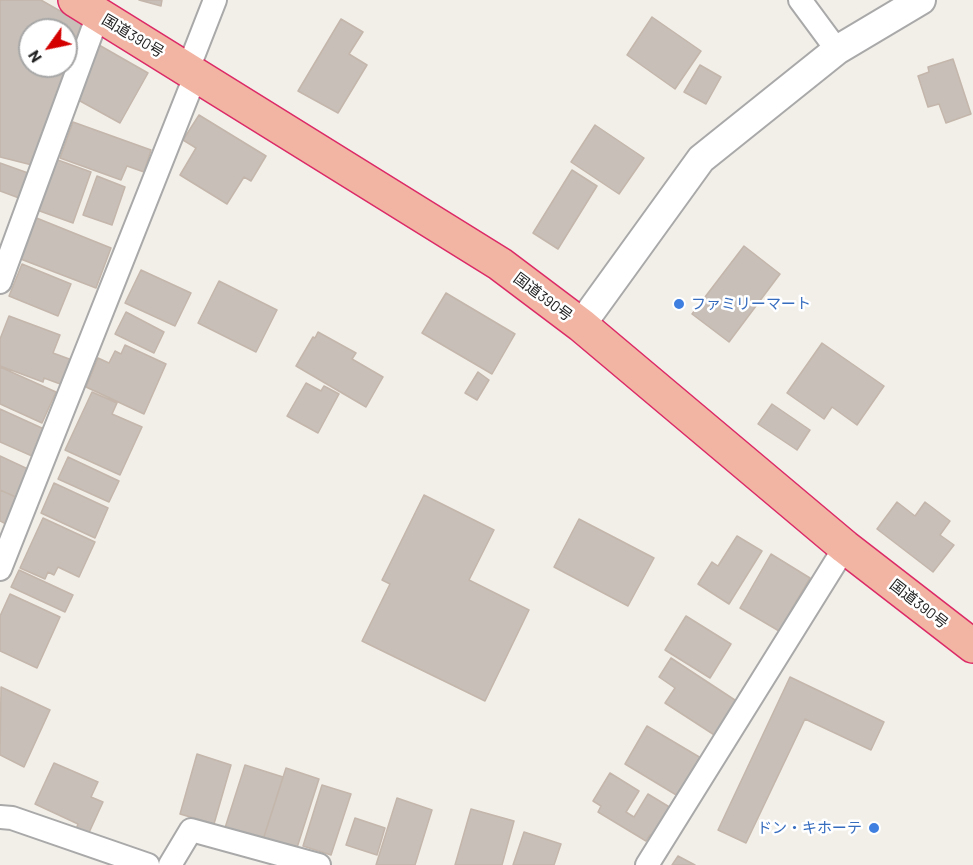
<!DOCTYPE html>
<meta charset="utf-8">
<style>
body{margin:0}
#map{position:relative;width:973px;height:865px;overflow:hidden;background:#f2efe9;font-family:Barlow,sans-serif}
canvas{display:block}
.north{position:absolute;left:18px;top:18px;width:60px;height:60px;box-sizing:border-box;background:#fff;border:2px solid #a7a7a7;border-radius:50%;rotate:237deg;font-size:16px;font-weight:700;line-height:24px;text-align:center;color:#222}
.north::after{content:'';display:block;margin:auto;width:21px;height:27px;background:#d40000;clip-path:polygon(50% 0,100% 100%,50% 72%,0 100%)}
</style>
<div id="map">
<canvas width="973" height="865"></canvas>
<div class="north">N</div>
</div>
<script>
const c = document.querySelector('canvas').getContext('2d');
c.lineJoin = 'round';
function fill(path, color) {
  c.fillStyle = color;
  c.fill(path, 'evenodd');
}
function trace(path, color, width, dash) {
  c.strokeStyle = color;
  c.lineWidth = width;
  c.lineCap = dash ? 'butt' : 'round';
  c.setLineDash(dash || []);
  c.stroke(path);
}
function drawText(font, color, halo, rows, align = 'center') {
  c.font = font + ' Barlow,"Noto Sans JP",sans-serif';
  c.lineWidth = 5;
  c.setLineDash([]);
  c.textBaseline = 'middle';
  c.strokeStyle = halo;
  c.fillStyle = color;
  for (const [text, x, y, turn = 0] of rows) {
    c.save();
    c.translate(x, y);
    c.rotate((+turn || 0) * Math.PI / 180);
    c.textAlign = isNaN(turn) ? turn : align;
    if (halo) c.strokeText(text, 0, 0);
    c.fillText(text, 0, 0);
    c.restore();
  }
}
const building = new Path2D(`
 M0,0h41l42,24 -51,141 -32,-8zM30,30h36v36h-36z
 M139,0h23l-1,6z
 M652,17l49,34 -26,38 -48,-34z
 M341,19l22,13 -14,22 18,11 -29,48 -40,-22z
 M99,45l49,28 -28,50 -49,-27z
 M953,59l18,55 -25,9 -7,-19 -11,3 -10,-31 11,-4 -1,-5z
 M700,65l21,12 -15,27 -22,-12z
 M199,115l67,41 -15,25 -7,-4 -17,27 -47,-29 16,-27 -13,-8z
 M73,122l78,28 -7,22 -17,-6 -6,14 -61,-22z
 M595,125l49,33 -25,36 -48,-32z
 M55,159l36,13 -18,51 -36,-13z
 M0,163l28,10 -9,25 -19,-7z
 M572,170l25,16 -39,63 -25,-16z
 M97,176l28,11 -13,38 -29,-10z
 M34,217l77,31 -15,40 -78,-30z
 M744,246l36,28 -51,68 -37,-28z
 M22,264l49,20 -13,32 -49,-20z
 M141,270l50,23 -16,33 -50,-23z
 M219,281l58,29 -21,42 -58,-29z
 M446,293l69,41 -23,40 -70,-41z
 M126,312l38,20 -10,21 -39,-19z
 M9,316l51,19 -7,18 19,7 -9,25 -19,-7 -1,4 -43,-16v-27z
 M318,332l38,21 -4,6 31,18 -17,30 -70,-41 17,-29 2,1z
 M822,343l62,43 -27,39 -25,-18 -8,12 -37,-26z
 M125,345l41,19 -22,50 -58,-27 12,-29 11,5 6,-12 6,3z
 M0,367l56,25 -14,31 -42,-19z
 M478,372l11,8 -12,20 -12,-7z
 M306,383l15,8 3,-5 15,8 -21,39 -31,-17z
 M92,392l25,11 -5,11 30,13 -22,48 -55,-25z
 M772,404l38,26 -13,20 -39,-26z
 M0,409l44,20 -12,27 -32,-14z
 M0,456l30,14 -12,28 -18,-8z
 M68,457l51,24 -10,21 -51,-23z
 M54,483l54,25 -13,30 -54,-25z
 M0,490l18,8 -12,26 -6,-3z
 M424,495l70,35 -25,50 60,30 -44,91 -123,-60 28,-57 -8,-4z
 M897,502l18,14 10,-14 25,19 -10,14 14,10 -21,27 -56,-43z
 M43,518l52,24 -16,35 -21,-10 -4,8 -6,-3 -3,7 -25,-11z
 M579,519l75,39 -26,48 -74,-39z
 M737,536l25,15 -33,53 -31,-20 14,-22 6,4z
 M771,554l39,24 -31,53 -39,-23z
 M19,570l54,25 -8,17 -54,-25z
 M10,594l50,23 -23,51 -37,-17v-35z
 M686,616l45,28 -21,34 -45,-28z
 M671,658l70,46 -22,34 -54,-35 10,-15 -16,-11z
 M790,677l94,45 -13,28 -66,-31 -59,124 -28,-13z
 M1,687l49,23 -26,57 -24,-12z
 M647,726l54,32 -23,38 -53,-32z
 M197,754l34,11 -17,59 -34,-10z
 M54,763l44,19 -7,15 12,5 -16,35 -12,-5 3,-8 -43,-20z
 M245,765l38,12 -21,66 -38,-12z
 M286,768l33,11 -24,75 -33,-11z
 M610,773l29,18 -13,21 8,5 14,-23 28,17 -18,28 -8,-4 -4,6 -48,-29 3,-6 -8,-5z
 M322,785l29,9 -20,61 -28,-9z
 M397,798l35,12 -17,55h-39z
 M471,809l43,12 -12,44h-47z
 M355,818l30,10 -8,27 -31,-10z
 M524,832l37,12 -7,21h-41z
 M678,856l17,9h-23z`);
const minor = new Path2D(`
 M800,0l37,50
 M188,69l27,-69
 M0,282l98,-267
 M0,569l196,-495
 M0,817l12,1 136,47
 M170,865l21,-35 128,35
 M647,865l198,-318`);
const tertiary = new Path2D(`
 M581,325l120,-166 136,-109 84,-50`);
const trunk = new Path2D(`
 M75,0l425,264 81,61 264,222 128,99`);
const markers = [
 [679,304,6,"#3f7fe0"],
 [874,828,6,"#3f7fe0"]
];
const streetNames = [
 ["国道390号",133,36,31],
 ["国道390号",543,297,37],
 ["国道390号",919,604,38]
];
const shopNames = [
 ["ファミリーマート",691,304],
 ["ドン・キホーテ",862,828,"right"]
];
fill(building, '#c7bfb8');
trace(building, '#c4b6ab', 1.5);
trace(minor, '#a9a9a9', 26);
trace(tertiary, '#a9a9a9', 32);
trace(trunk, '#dc2a67', 36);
trace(minor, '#fff', 22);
trace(tertiary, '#fff', 28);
trace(trunk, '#f2b4a3', 33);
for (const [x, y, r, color] of markers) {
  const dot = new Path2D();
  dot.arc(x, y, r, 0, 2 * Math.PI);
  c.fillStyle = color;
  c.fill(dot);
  trace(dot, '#fff', 2);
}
drawText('15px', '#222', '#fff', streetNames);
drawText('15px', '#366cbe', '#fff', shopNames, 'left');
</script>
